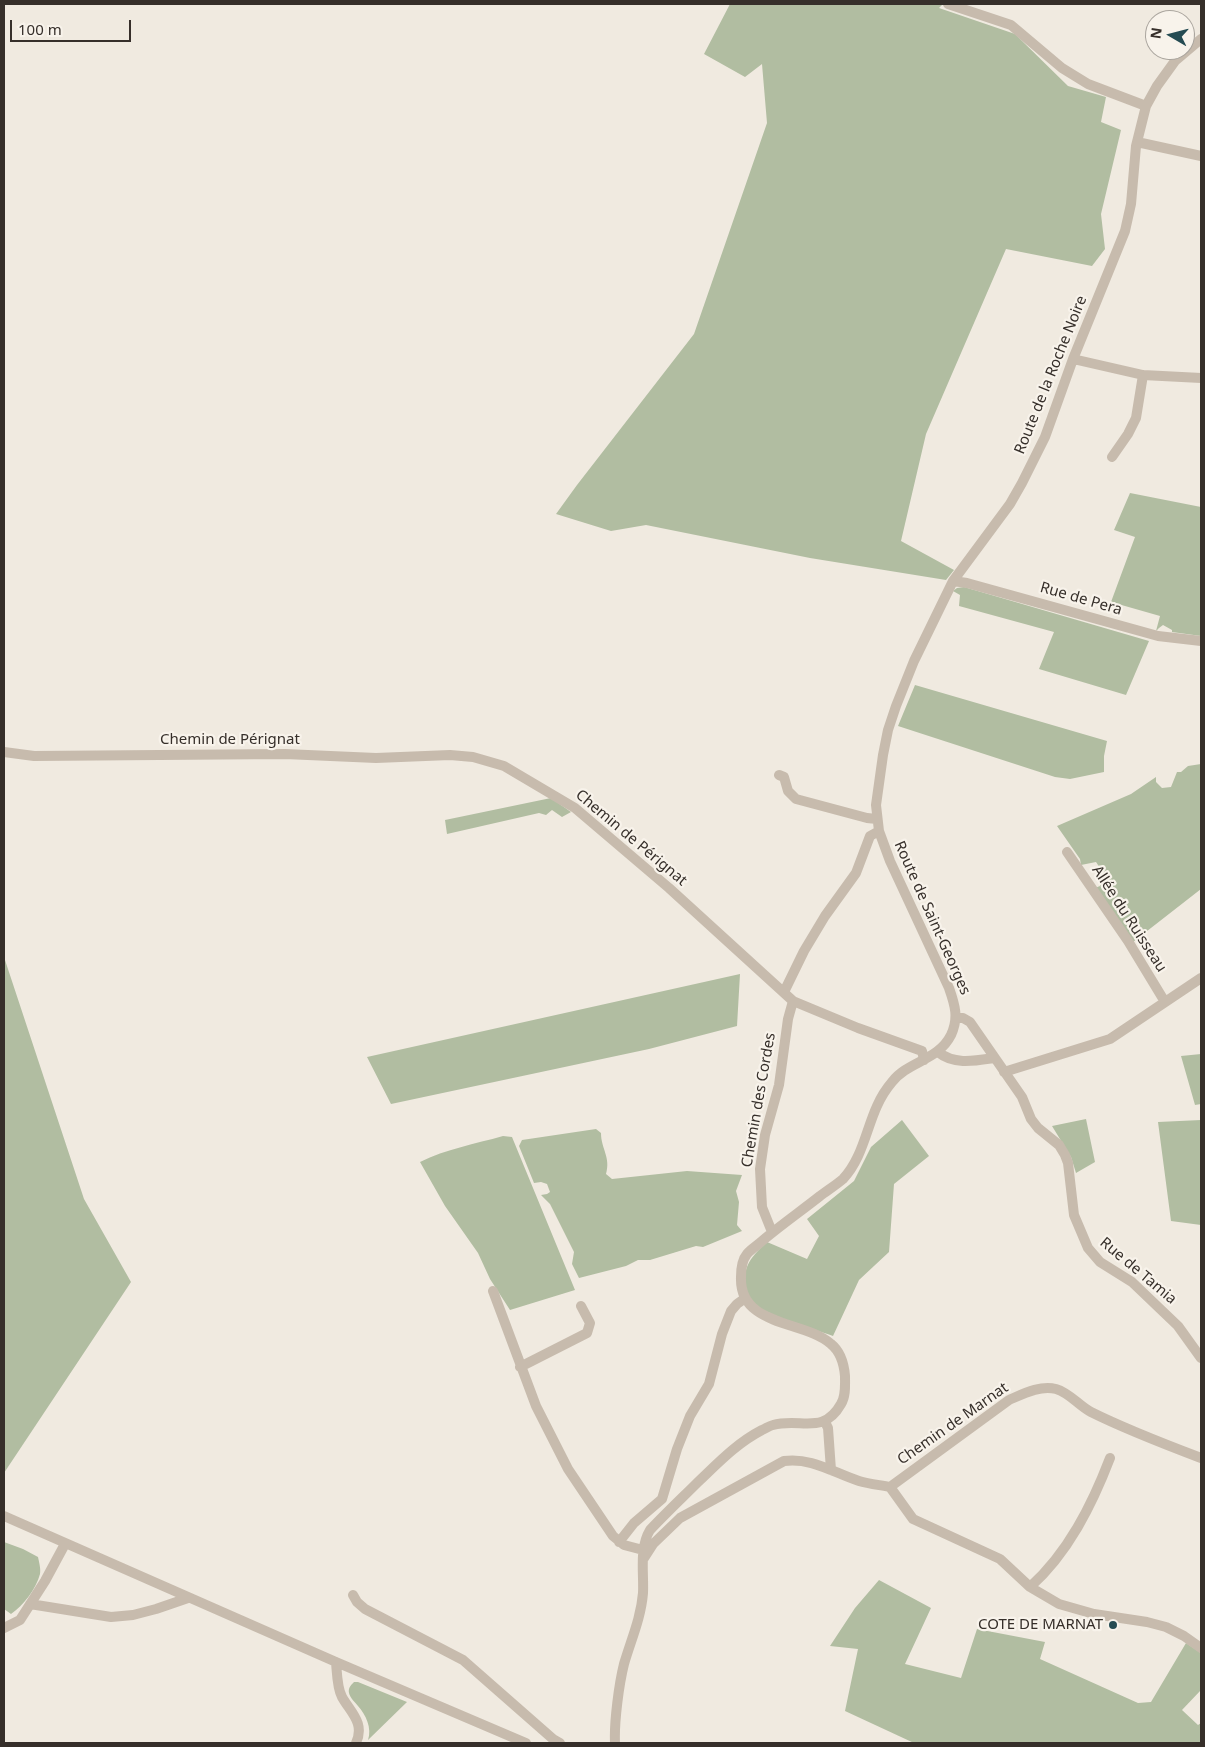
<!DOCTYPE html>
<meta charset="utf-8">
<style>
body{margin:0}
#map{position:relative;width:1205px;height:1747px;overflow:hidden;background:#f0eae0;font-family:"Noto Sans",sans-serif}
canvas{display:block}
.frame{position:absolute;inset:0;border:5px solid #362f2a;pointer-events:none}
.north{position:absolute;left:1145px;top:10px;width:50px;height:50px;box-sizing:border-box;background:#f8f3eb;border:1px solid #aaa59e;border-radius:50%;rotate:278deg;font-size:14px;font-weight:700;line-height:20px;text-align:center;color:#362f2a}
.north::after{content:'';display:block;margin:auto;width:18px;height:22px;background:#254b52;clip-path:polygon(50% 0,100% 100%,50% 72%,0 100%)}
.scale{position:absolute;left:10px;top:20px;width:121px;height:22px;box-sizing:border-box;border:2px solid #362f2a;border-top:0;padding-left:6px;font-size:15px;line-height:18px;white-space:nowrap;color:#362f2a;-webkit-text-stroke:4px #f8f3eb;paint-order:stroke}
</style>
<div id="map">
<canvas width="1205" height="1747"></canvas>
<div class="frame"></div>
<div class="north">N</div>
<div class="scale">100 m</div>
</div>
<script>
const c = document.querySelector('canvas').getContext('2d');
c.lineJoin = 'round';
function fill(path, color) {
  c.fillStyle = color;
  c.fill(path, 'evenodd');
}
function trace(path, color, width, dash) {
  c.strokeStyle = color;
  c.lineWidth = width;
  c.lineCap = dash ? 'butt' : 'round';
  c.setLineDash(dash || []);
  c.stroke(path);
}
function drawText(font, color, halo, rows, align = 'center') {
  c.font = font + ' "Noto Sans",sans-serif';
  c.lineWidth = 4.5;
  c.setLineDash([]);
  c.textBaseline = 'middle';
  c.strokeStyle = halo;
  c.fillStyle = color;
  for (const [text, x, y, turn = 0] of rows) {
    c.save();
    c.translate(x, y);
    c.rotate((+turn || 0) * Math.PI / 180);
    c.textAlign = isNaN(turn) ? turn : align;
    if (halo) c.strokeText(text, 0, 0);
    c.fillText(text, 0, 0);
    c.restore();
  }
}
const green = new Path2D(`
 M730,4h213l-4,4 76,26 53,52 38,11 -5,25 20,8 -20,84 4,35 -13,17 -86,-17 -80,185 -25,107 53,29 -8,10 -136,-22 -164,-33 -35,6 -55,-17 21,-29 117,-151 73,-211 -5,-59 -17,13 -41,-23z
 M1130,493l71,14v129l-29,-4v-2l-9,-5 -4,3 -3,3 4,-15 -49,-14 24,-65 -21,-7z
 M964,587l185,54 -23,54 -87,-26 15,-37 -95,-26 1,-11 -7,-4 4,-3z
 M915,685l192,56 -3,15v16l-34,7 -15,-2 -157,-51z
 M1201,764v125l-68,53 -38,-54 5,-2v-18l-4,-6 -15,3 -1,-6 -23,-33 74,-32 25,-17v5l6,6 9,-1 6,-15h4l7,-6z
 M551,798l20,14 -9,5 -10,-7 -6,5 -7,-2 -92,21 -2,-14z
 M4,957l80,242 47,83 -127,191z
 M740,974l-3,52 -88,23 -258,55 -24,-47z
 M1201,1054v50l-6,1 -14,-49z
 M1086,1119l9,43 -19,11 -5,-16 -19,-31z
 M902,1120l27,36 -35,28 -5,68 -30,28 -26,56c-19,-7 -74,-22 -84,-37 -2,-3 -2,-8 -3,-11 -5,-21 7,-33 21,-46l40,17 12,-23 -12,-17 47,-38 17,-34z
 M1201,1120v105l-30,-4 -13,-99z
 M596,1129l5,4c0,16 10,24 5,41l6,5 75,-8 55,4 -6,16 3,11 -2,23 5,6 -39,16 -7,-1 -46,14h-12l-12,6 -47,12 -7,-14 2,-12 -24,-48 -9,-9 6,-1 3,-2 -3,-8 -6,-2 -7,1 -15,-37 3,-6z
 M503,1136l9,1 63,153 -65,20 -20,-31 -12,-26 -33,-47 -25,-44c26,-13 55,-18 83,-26z
 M4,1542l19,7 15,8c1,5 3,12 2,17 -4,15 -17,32 -29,40l-7,-5z
 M879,1580l52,28 -26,56 56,14 16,-49 68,13 -5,17 98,44 13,-1 35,-59 15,10v37l-19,20 16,15 3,-2v20h-287l-69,-32 13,-62 -28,-3 25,-38z
 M354,1682h4l49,20 -39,38c4,-12 -2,-25 -10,-34 -3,-4 -8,-8 -9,-13 -1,-5 2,-8 5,-11z`);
const minor = new Path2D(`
 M948,4l63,21 51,43 26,16 58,22
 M1137,142l64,14
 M1073,359l70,16 58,3
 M1112,457l16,-23 8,-16 7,-43
 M953,581l14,2 191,53 43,5
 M4,752l30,4 251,-2 91,4 74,-3 23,2 31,9 71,42 94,80 124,113 65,27 64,23 2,9
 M779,775l5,2 4,14 8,8 71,19 10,1
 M1067,852l61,89 37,61
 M784,992l20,-41 21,-35 31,-43 14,-37 9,-5
 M956,1018h7l7,4 52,75 9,22 7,9 21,17 6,10 3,8 6,52 14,33 12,14 32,20 46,44 23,32
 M938,1052c16,13 36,9 56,6
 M1004,1072l106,-33 91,-61
 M772,1232l-10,-25 -2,-38 5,-34 14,-50 9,-66 5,-18
 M493,1291l43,115 32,63 45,67 11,9 19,5
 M520,1367l67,-34 3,-10 -9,-17
 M825,1422l3,6 3,42
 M890,1487l23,32 87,40 30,28 29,17 35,10 53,8 19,5 18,9 17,12
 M890,1487l119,-87c14,-6 31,-15 47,-11 14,4 23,17 35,23 36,18 73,32 110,46
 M4,1516l332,146 190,81
 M619,1542l15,-19 28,-24 15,-50 13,-33 19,-32 13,-50 9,-23 6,-7 7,-5
 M644,1558l9,-14 27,-26 104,-57c27,-4 50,12 75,20 10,3 21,4 31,6
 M1030,1587c38,-34 62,-82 80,-129
 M353,1595l4,7 8,7 98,51 90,79 7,4
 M30,1604l81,13 22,-2 23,-6 32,-11
 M4,1628l16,-8 25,-39 20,-37
 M336,1662c1,11 1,26 6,35 9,16 23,26 14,46
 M615,1743c-1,-21 4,-59 9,-79 7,-24 17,-46 19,-71 1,-20 -4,-45 7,-63 16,-17 33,-33 49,-49 20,-19 38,-38 63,-51 3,-1 7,-4 11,-5 27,-8 50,11 68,-21 5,-8 4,-19 4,-28 -1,-12 -4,-24 -14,-32 -27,-24 -92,-17 -90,-67 0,-8 1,-17 6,-23 4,-5 11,-9 15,-13 19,-16 39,-30 58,-45 8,-6 16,-11 23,-17 19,-20 23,-49 34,-73 4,-9 9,-17 15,-24 16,-21 46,-21 59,-47 8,-17 4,-30 -2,-47l-59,-127 -11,-30 -3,-26 7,-50 5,-25 8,-24 18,-45 39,-80 57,-77 12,-21 23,-46 28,-78 52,-128 6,-27 5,-58 10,-40 11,-20 18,-25 26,-22`);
const markers = [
 [1113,1625,5,"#254b52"]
];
const streetNames = [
 ["Route de la Roche Noire",1051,375,-68],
 ["Rue de Pera",1081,599,16],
 ["Chemin de Pérignat",230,740],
 ["Chemin de Pérignat",631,838,40],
 ["Route de Saint-Georges",932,918,66],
 ["Allée du Ruisseau",1129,919,57],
 ["Chemin des Cordes",759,1100,-80],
 ["Rue de Tamia",1138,1271,40],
 ["Chemin de Marnat",953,1424,-35]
];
const poiNames = [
 ["COTE DE MARNAT",1103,1625]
];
fill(green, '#b1bda1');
trace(minor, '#c7bbad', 10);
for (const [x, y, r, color] of markers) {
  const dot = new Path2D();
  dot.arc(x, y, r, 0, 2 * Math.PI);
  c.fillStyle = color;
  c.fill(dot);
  trace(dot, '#f8f3eb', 2);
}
drawText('15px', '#362f2a', '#f8f3eb', streetNames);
drawText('15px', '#362f2a', '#f8f3eb', poiNames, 'right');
</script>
